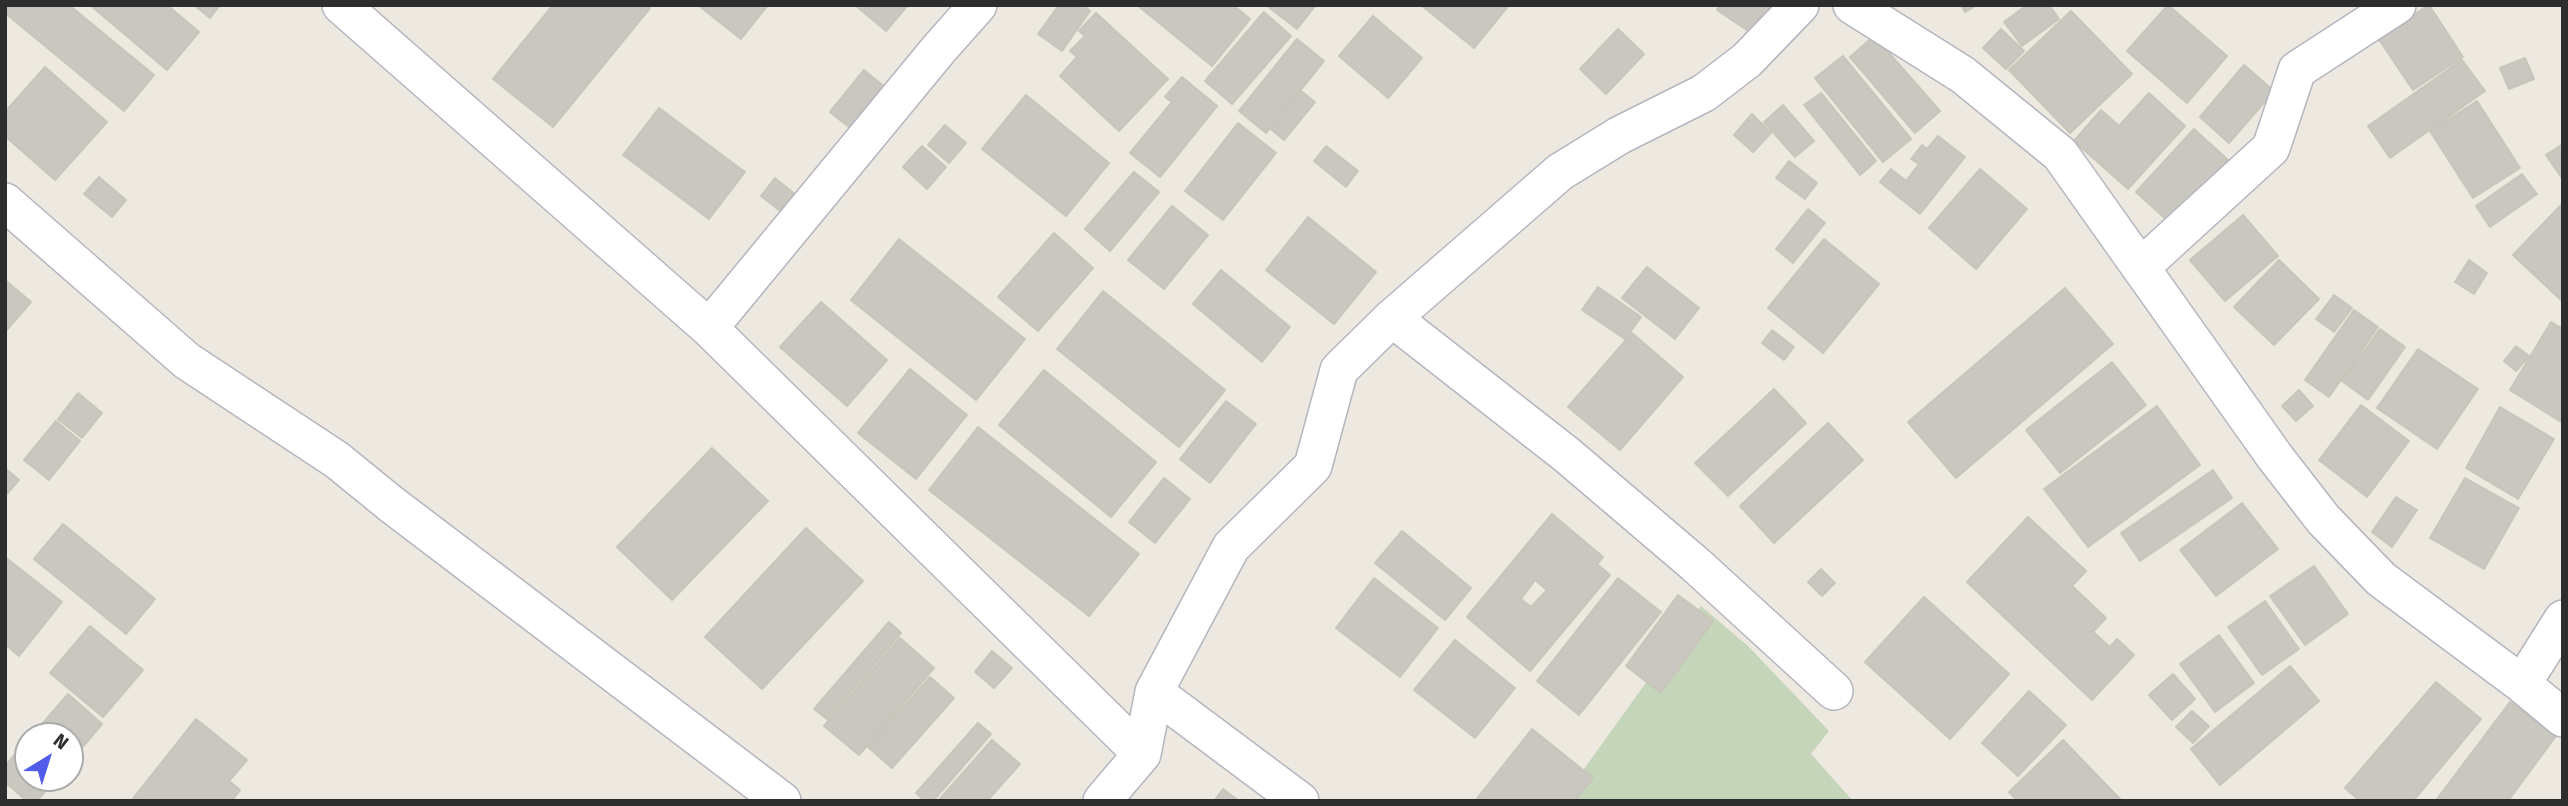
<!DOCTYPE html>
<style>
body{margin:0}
#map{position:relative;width:2568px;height:806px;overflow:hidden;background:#ede9e1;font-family:"Fira Sans",sans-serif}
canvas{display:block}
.frame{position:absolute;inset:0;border:7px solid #2d2d2d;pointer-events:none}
.north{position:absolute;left:14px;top:722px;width:70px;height:70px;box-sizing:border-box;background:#fff;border:2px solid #ababab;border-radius:50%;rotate:38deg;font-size:19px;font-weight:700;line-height:28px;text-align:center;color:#2d2d2d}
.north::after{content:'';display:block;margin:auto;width:24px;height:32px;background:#515ce9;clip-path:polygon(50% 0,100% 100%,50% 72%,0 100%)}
</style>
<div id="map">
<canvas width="2568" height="806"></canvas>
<div class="frame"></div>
<div class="north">N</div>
</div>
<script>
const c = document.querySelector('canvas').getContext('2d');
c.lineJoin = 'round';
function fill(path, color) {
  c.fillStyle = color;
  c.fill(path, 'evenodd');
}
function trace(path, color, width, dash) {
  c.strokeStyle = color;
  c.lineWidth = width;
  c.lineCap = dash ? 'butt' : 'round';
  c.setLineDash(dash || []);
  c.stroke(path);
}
const cemetery = new Path2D(`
 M1701,606l48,41 80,84 -18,23 42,47h-292z`);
const building = new Path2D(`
 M5,5h64l85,70 -30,36 -119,-98z
 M90,5h77l32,27 -32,38z
 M194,5h26l-10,13z
 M553,5h93l4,3 -97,119 -60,-48z
 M698,5h70l-27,34z
 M855,5h53l-22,26z
 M1059,5h24l7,6 -28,40 -24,-17z
 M1137,5h96l17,14 -38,47z
 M1266,5h50l-19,24z
 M1421,5h88l-35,43z
 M1720,5h55l-13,35 -45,-30z
 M1961,5h16l-12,7z
 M2027,5h22l10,14 -37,27 -18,-24z
 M2168,5l59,51 -40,47 -60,-52z
 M2429,5l34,52 -50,33 -35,-52z
 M2071,11l61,63 -62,59 -61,-63z
 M1264,12l27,24 -59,68 -27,-23z
 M1096,13l72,66 -49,52 -59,-55 17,-19 -7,-6 15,-15 -6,-5z
 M1373,16l49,42 -34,40 -49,-42z
 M1618,29l26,25 -38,40 -26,-25z
 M2001,29l23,22 -18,18 -23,-21z
 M1874,36l66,75 -25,22 -65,-76z
 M1297,39l27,22 -58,72 -27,-22z
 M1843,56l68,83 -28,23 -68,-84z
 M2525,58l9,21 -25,10 -9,-21z
 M2462,60l23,31 -95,67 -22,-32z
 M2244,65l30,26 -45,52 -29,-26z
 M45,67l62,55 -52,58 -50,-44v-24z
 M864,70l29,24 -34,41 -29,-23z
 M1182,77l35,29 -57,71 -30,-24 42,-51 -7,-5z
 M1301,91l14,11 -31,38 -13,-11z
 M1821,93l55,68 -16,14 -56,-70z
 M2149,93l36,33 -57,63 -54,-48 27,-31 18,16z
 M1026,95l83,68 -43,53 -84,-67z
 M2477,101l43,67 -47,30 -43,-67z
 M1783,105l31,36 -19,16 -31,-35z
 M659,108l86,64 -36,47 -86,-64z
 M1752,114l19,19 -18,19 -19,-17z
 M1238,123l38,30 -53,67 -38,-29z
 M945,125l21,18 -17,20 -21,-18z
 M2194,129l34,31 -58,63 -34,-31z
 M1938,136l27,21 -45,57 -40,-32 11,-13 15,12 13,-17 -8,-5 11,-14 5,4z
 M2563,144v36l-17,-25z
 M922,146l24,21 -19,22 -24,-22z
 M1326,146l32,25 -12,16 -32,-26z
 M1789,161l28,22 -12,16 -29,-21z
 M1980,169l47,40 -51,60 -47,-41z
 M1134,172l25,20 -49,59 -25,-22z
 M2522,174l15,20 -47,33 -14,-21z
 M99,177l27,23 -14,17 -28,-23z
 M775,178l22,18 -13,18 -23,-18z
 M2562,204l1,94 -2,2 -48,-45z
 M1172,206l36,29 -44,54 -36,-29z
 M1808,209l17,14 -32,40 -17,-14z
 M2243,215l35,41 -53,45 -35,-41z
 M1308,217l68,55 -42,52 -68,-54z
 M1054,233l39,35 -55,63 -40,-34z
 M899,239l126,100 -49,61 -125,-100z
 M1824,239l55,45 -56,69 -55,-45z
 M2279,260l40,39 -45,46 -40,-38z
 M2469,260l18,13 -13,21 -19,-12z
 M1647,267l52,41 -24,31 -53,-41z
 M1221,270l69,57 -28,35 -69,-58z
 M5,280l26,22 -26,30z
 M1598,287l43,30 -16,22 -43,-29z
 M2065,288l48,56 -157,134 -48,-56z
 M1103,291l122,99 -46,57 -122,-98z
 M2334,295l18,13 -18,24 -18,-13z
 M821,302l66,58 -40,46 -67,-59z
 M2354,310l24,17 -49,70 -24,-17z
 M2551,322l12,7v94l-53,-33z
 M2380,329l25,18 -37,53 -26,-19z
 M1772,330l22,17 -10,13 -22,-17z
 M1632,333l51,44 -63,73 -52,-43z
 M2516,346l13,10 -13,15 -12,-10z
 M2418,349l60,40 -41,60 -60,-41z
 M2112,362l34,43 -86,68 -34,-43z
 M910,369l57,46 -51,64 -58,-46z
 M1044,370l112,92 -45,55 -112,-92z
 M1774,389l32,34 -78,73 -33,-33z
 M2299,390l14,16 -17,15 -14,-15z
 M78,393l24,20 -20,25 -24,-19z
 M1226,401l30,23 -46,59 -30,-24z
 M2361,405l48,36 -42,56 -48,-37z
 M2157,406l43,59 -112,82 -44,-58z
 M2500,407l54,32 -36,60 -52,-31z
 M56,421l24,20 -31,39 -25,-20z
 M1828,423l35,37 -89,83 -34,-37z
 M978,427l161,127 -50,62 -160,-126z
 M712,448l56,53 -96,99 -55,-53z
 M5,468l14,12 -14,16z
 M2213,470l19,28 -92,63 -19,-28z
 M1164,478l26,21 -35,44 -26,-21z
 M2465,478l54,30 -35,61 -54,-31z
 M2396,497l21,13 -25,37 -20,-15z
 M2242,503l36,46 -62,47 -36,-46z
 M1552,514l51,43 -6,7 13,11 -80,96 -63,-54zM1535,580l12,10 -16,17 -10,-8z
 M2028,517l58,54 -14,15 34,32 -13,14 17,15 7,-8 17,16 -42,45 -125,-118z
 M63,524l92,75 -29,35 -92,-75z
 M806,528l57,53 -101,108 -57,-52z
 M1402,531l69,57 -26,32 -70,-57z
 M5,557l57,45 -43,54 -14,-12z
 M2314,566l34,48 -43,31 -35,-49z
 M1821,569l14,14 -13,13 -14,-14z
 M1374,578l64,50 -38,49 -64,-49z
 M1618,578l43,34 -82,103 -42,-34z
 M1678,595l35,26 -52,72 -35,-27z
 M1924,597l85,77 -59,65 -85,-77z
 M2265,601l34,48 -37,26 -34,-48z
 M889,622l12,11 -74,86 -13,-10z
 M90,626l53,44 -40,47 -53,-44z
 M2219,635l35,48 -39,29 -35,-48z
 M900,638l34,30 -75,87 -35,-29z
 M1455,640l60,48 -40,50 -61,-48z
 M992,651l20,17 -18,20 -19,-16z
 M2290,666l29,35 -99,84 -29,-36z
 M2173,674l22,25 -23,21 -23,-25z
 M930,677l24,21 -62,70 -24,-21z
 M2436,682l45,37 -68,82h-53l-15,-13z
 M2029,691l37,34 -48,51 -36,-33z
 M68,694l34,30 -32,38v-26h-38z
 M2510,702l46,34 -48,65h-68l-3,-2z
 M2192,711l17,15 -16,17 -17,-16z
 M196,719l51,41 -18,21 11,9 -8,11h-101z
 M978,723l13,11 -58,67h-8l-9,-8z
 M1532,729l61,49 -18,23h-100z
 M28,740v38h28l-19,23h-10l-22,-19v-16z
 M992,740l28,24 -33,37h-49z
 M2063,740l57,59 -1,2h-101l-9,-9z
 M1223,789l16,12h-25z`);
const minor = new Path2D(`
 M341,5l368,323 433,426
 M1852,5l111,70 97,79 215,303 48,62 58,60 141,105 41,34
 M5,202l182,159 150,99 54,44 391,297
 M2141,267l130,-119 26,-78 100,-65
 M1392,318l175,137 128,109 139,127
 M709,328l230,-279 39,-44
 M2522,684l41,-65
 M1154,692l146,109
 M1102,801l40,-47 12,-62 77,-145 82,-81 26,-96 53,-52 168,-146 60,-37 84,-42 43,-33 53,-55`);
fill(cemetery, '#c4d5b9');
fill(building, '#c9c7bf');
trace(building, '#c8c5ba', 2);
trace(minor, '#b4b5bf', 40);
trace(minor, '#fff', 37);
</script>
